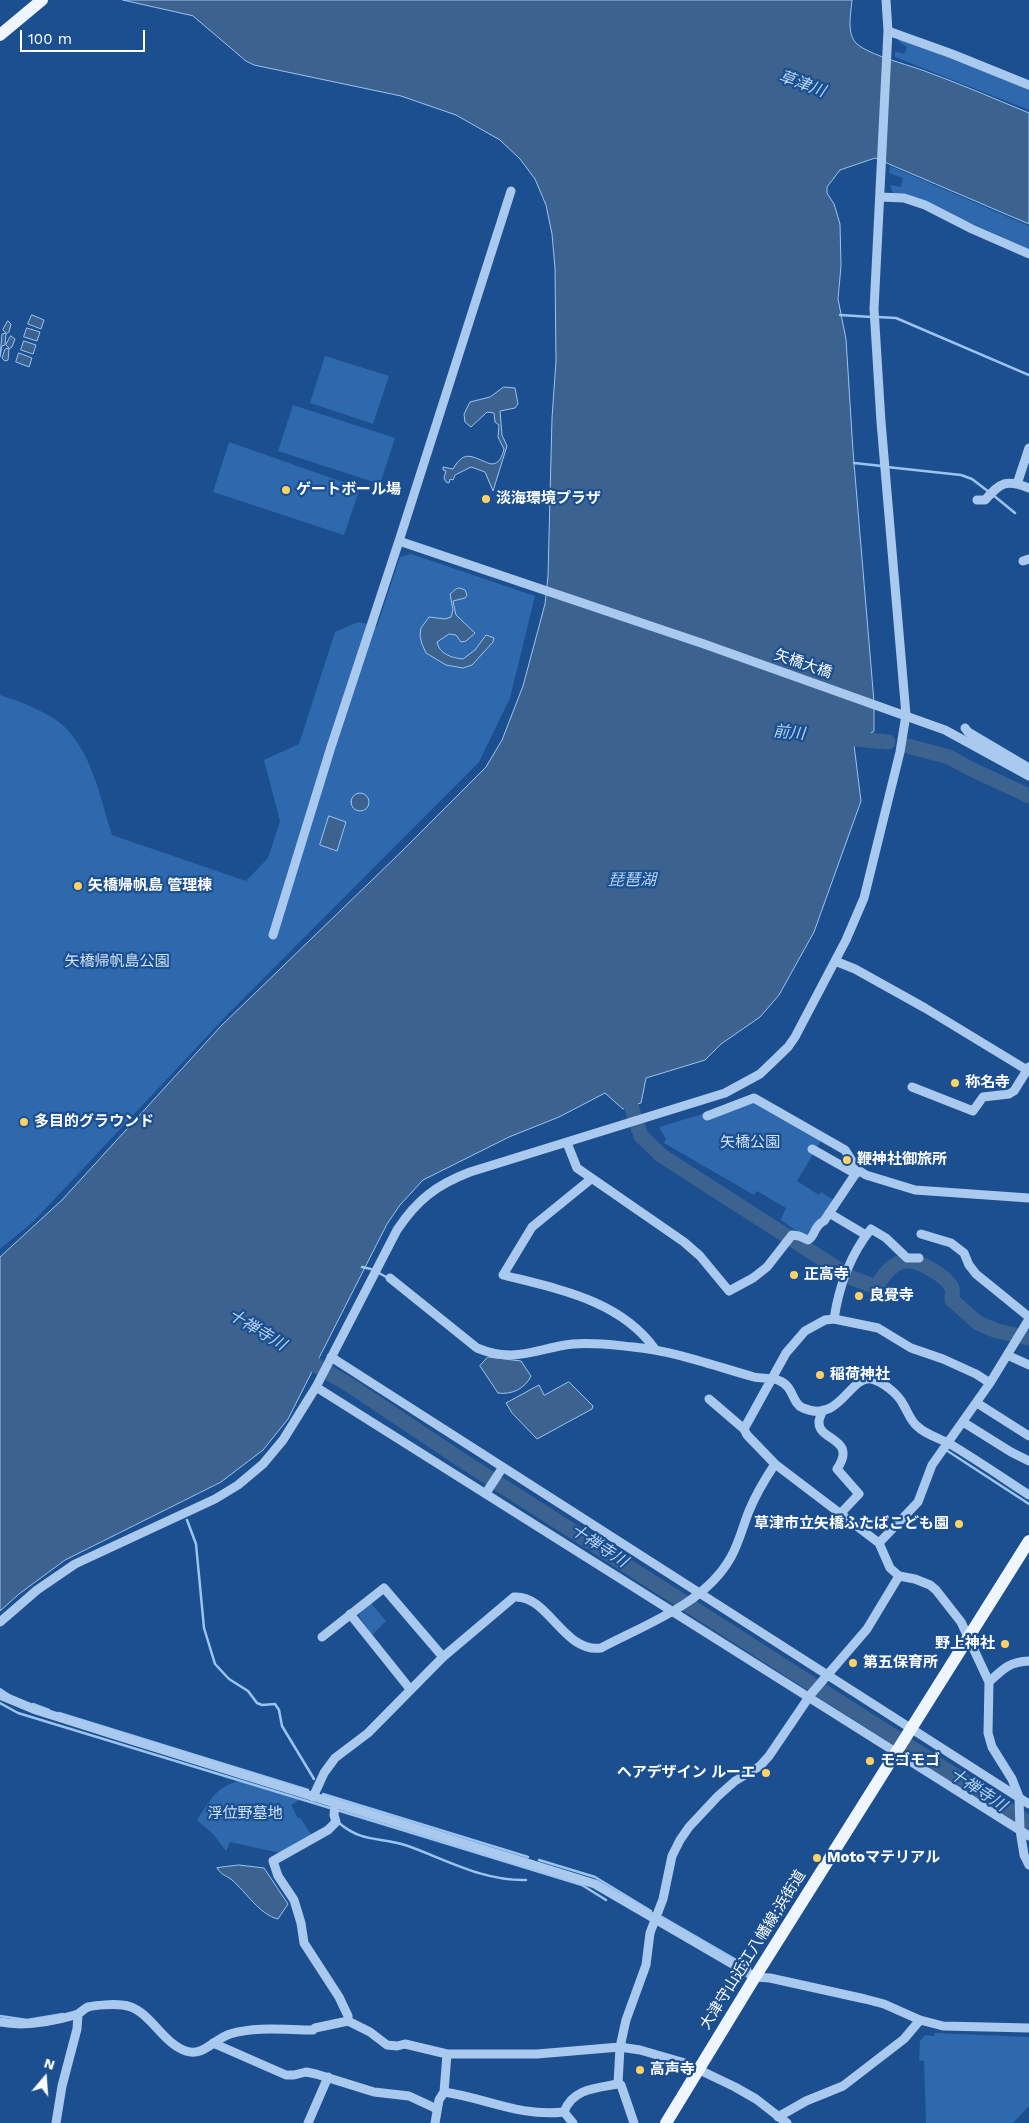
<!DOCTYPE html>
<meta charset="utf-8">
<style>
body{margin:0}
#map{position:relative;width:1029px;height:2123px;overflow:hidden;background:#1b4f8f;font-family:"Work Sans",sans-serif}
canvas{display:block}
.north{position:absolute;left:20px;top:2053px;width:50px;height:50px;-webkit-text-stroke:4px #1b4f8f;paint-order:stroke;rotate:18deg;font-size:14px;font-weight:700;line-height:20px;text-align:center;color:#fff}
.north::after{content:'';display:block;margin:auto;width:18px;height:22px;background:#fff;clip-path:polygon(50% 0,100% 100%,50% 72%,0 100%)}
.scale{position:absolute;left:20px;top:30px;width:125px;height:22px;box-sizing:border-box;border:2px solid #fff;border-top:0;padding-left:6px;font-size:15px;line-height:18px;white-space:nowrap;color:#fff;-webkit-text-stroke:4px #1b4f8f;paint-order:stroke}
</style>
<div id="map">
<canvas width="1029" height="2123"></canvas>
<div class="north">N</div>
<div class="scale">100 m</div>
</div>
<script>
const c = document.querySelector('canvas').getContext('2d');
c.lineJoin = 'round';
function fill(path, color) {
  c.fillStyle = color;
  c.fill(path, 'evenodd');
}
function trace(path, color, width, dash) {
  c.strokeStyle = color;
  c.lineWidth = width;
  c.lineCap = dash ? 'butt' : 'round';
  c.setLineDash(dash || []);
  c.stroke(path);
}
function drawText(font, color, halo, rows, align = 'center') {
  c.font = font + ' "Work Sans","Noto Sans JP",sans-serif';
  c.lineWidth = 4.5;
  c.setLineDash([]);
  c.textBaseline = 'middle';
  c.strokeStyle = halo;
  c.fillStyle = color;
  for (const [text, x, y, turn = 0] of rows) {
    c.save();
    c.translate(x, y);
    c.rotate((+turn || 0) * Math.PI / 180);
    c.textAlign = isNaN(turn) ? turn : align;
    if (halo) c.strokeText(text, 0, 0);
    c.fillText(text, 0, 0);
    c.restore();
  }
}
const green = new Path2D(`
 M900,38l129,50v22l-134,-53v-6l9,3 3,-7 -9,-6z
 M890,166l139,60v23l-114,-51 -22,-5 -3,-8 11,2 2,-9 -14,-5z
 M325,356l64,20 -16,48 -63,-21z
 M293,405l102,33 -15,46 -102,-33z
 M229,442l131,46 -16,47 -131,-43z
 M411,554l124,42 -25,102 -31,64 -253,254 -192,205 -34,28v-554c17,5 34,12 50,21 40,23 49,79 62,119l134,46 22,-23 12,-37 -16,-61 35,-16 36,-112 23,-10 19,4 23,-69z
 M753,1095l70,42 -26,44 22,14 2,-3 14,9 -25,33h-9l-20,-14 -2,4 7,-16 -29,-17 -3,4 -90,-52 2,-4 -7,-12 70,-21z
 M371,1603l15,18 -14,14 -13,-19 2,-7z
 M239,1781l61,19 -9,5 7,13h2l12,17 -32,18 -50,-11 -4,9 -13,-17 -16,-14c14,-20 17,-32 42,-39z
 M935,2033l94,4v69l-16,17h-87l-2,-62 -5,-1 1,-19 5,-6 9,1z`);
const water = new Path2D(`
 M123,0h729c-1,13 -6,34 5,44 13,11 48,20 65,26 36,13 71,28 107,43v111l-154,-66 -35,12 -13,17v6l7,11 6,20 1,42 -3,33 8,40 7,112 21,251v29l-20,14 7,56 -47,131 -35,63 -19,22 -39,27 -16,16 -59,18 -5,25 -18,6 -18,-16 -46,24 -50,20 -86,43 -23,25 -13,19 -99,195 -25,31 -42,32 -156,78 -46,34 -19,17v-354l62,-57 159,-174 178,-172 87,-87 16,-27 21,-54 22,-82 3,-28 4,-158 4,-57 -1,-93 -3,-34 -6,-29 -11,-26 -15,-20 -20,-19 -44,-25 -55,-19 -147,-31 -8,-4 -53,-45z
 M32,315l12,5 -3,9 -13,-5z
 M8,321l3,3 -2,8 -3,2 -1,11 -3,1 -2,11 2,-23 4,-1 -3,-3z
 M27,328l13,4 -3,9 -13,-4z
 M11,336l4,3 -3,8 -3,2 -1,11 -3,1 -3,-3 3,-9 4,-1 -3,-3z
 M24,341l12,4 -3,9 -12,-4z
 M19,353l13,5 -3,9 -13,-5z
 M504,387l11,1 3,16 -3,4 -15,3 2,24 5,11 -14,45 -8,-19 -14,-5 -16,8 -2,5 -3,-1 -1,4 -3,-1 -2,-4 2,-7 -3,-1v-3l10,2c12,-21 20,-11 38,-5 9,0 11,-8 13,-15l-6,-12 1,-12 -4,-3 -1,-9 -7,-1 -16,15 -6,-5 -1,-8 6,-12 20,-5z
 M460,588l5,2 2,5 -2,3 -12,3 3,14 19,18 -9,8 -5,1 -5,-7 -7,-1 -12,8c2,12 15,16 26,17l12,-9 11,-15 8,3 -1,4 -21,23 -9,3 -17,-3 -20,-12 -4,-9 -2,-8 1,-8 8,-11 16,2 6,-2 2,-7 -3,-16 6,-5z
 M351 802a9 9 0 1 1 18 0a9 9 0 1 1-18 0Z
 M329,816l17,6 -9,29 -17,-6z
 M488,1357l33,4 10,15c-6,13 -20,19 -33,17l-18,-27z
 M569,1382l24,24 -1,3 -55,30 -25,-26 -6,-10 33,-18 5,10z
 M239,1865l25,3 24,36 -10,15c-18,-4 -32,-27 -46,-39 -6,-5 -10,-4 -15,-12z`);
const stream = new Path2D(`
 M840,315l32,2
 M877,317l19,1 133,57
 M854,463l28,3
 M887,467l74,8 11,4 17,13
 M993,495l22,18
 M362,1267l9,2
 M379,1273l9,5
 M946,1450l83,54
 M187,1520l9,24 8,84 11,36 14,15 19,12 9,12 5,2 13,-1 4,6 3,16 32,53
 M0,1689l9,6
 M0,1703l18,10 312,95
 M33,1704l16,6
 M59,1713l249,77
 M323,1794l205,63
 M337,1810l245,75 24,15
 M339,1823c25,21 41,13 69,23 39,14 75,35 118,34
 M539,1860l56,17 56,34
 M662,1917l88,51
 M0,2016l27,4 36,-6`);
const river = new Path2D(`
 M843,738l45,4
 M908,746l41,11 20,11 60,28
 M631,1106l10,30 21,20 190,122 24,9c8,-12 15,-23 29,-26 12,-2 42,15 47,27 1,3 0,8 0,12l26,23 19,8 32,7
 M300,1356l51,30 112,75 566,362`);
const minor = new Path2D(`
 M888,31l64,23 77,31
 M511,191l-112,350 305,103 241,86 84,46
 M880,197l24,1 21,7 47,24 57,25
 M1017,484l12,-36
 M977,500h8c16,-18 21,-21 44,-12
 M1023,561l6,-2
 M965,728l3,4 61,36
 M273,935l58,-188 68,-206
 M835,961l20,8 70,39 102,62
 M912,1087l61,24 10,-14 26,-3 5,-3 15,-24
 M707,1116l47,-18 91,52 13,20 8,5 49,15 114,8
 M567,1143l10,25 107,74 16,14 29,35 24,-13 14,-11 25,-32 7,1 9,4c8,-4 5,-14 16,-19l34,-51
 M812,1149l44,25
 M591,1179l-59,48 -29,48c55,14 117,25 152,74
 M829,1213l37,22
 M921,1234l30,9 13,10 5,12 7,9 53,43
 M390,1278l87,70c38,16 59,0 96,-4 21,-2 40,1 60,3 42,4 81,19 121,30 8,2 18,0 26,4 14,6 12,23 23,27 37,16 46,-32 68,-29 11,2 27,15 32,25 5,8 7,16 14,22 9,9 22,12 33,18 27,16 53,34 79,51
 M834,1319c5,-33 16,-64 37,-90l15,9 21,20h12
 M1007,1355l22,10
 M331,1357l698,447
 M990,1383l-14,-9 -33,-15 -32,-11 -33,-20 -44,-9 -9,1 -20,11 -19,22 -42,76 3,6 28,29 104,79 11,25 9,8 16,3 15,6 6,5 25,32 28,60 -1,51 4,14 20,32 7,18 1,33 4,25 5,10
 M316,1387l713,449
 M709,1399l35,30
 M977,1403l52,33
 M823,1410c-1,3 -4,8 -4,12 -1,19 39,16 18,47l22,25 -19,20
 M963,1422l48,30 18,9
 M486,1493l17,-26
 M879,1543l39,-41 14,-37 58,-82 39,-64
 M350,1614l60,75
 M0,1622l37,-32 38,-26 140,-65 23,-14 25,-21 20,-24 33,-53 81,-157c20,-30 39,-45 73,-58l255,-79 35,-19 28,-27 7,-10 51,-97 18,-42 36,-146 6,-37 -25,-293 -7,-113 14,-278 -2,-31
 M322,1637l62,-49 59,69
 M989,1682c14,-13 20,-20 40,-21
 M0,1695l36,15 79,25 480,149 160,93 15,1 95,21 19,5 36,16 23,6 86,2
 M313,1797l11,-24 11,-15 33,-25 75,-76 71,-60c34,-3 49,56 87,51 45,-24 104,-44 130,-91 8,-14 12,-31 18,-46 7,-17 16,-32 26,-47
 M335,1803l-1,12 2,7 -8,8 -55,31 5,15 16,24 7,23 3,20 35,54 9,19v5
 M0,2022c25,5 51,0 75,-7 5,-1 8,-6 13,-8 9,-2 25,-3 34,-2 27,2 39,38 64,46 17,6 28,-12 44,-17 27,-8 55,-4 83,-4l2,-2 33,-7 22,11 17,13 10,1 8,-2 42,10h90l83,-7 20,3 45,13 50,24 21,12 31,24
 M213,2043l73,32h8l12,-3 10,2 58,18 35,4 28,13
 M618,2084l3,1 13,38
 M444,2092l3,-38
 M564,2112c8,-23 32,-24 54,-28l2,-37 6,-27 20,-55 4,-32 13,-34 9,-43 8,-16 9,-13 29,-31 17,-15 25,-15 9,-10 42,-62 56,-65 32,-53
 M564,2112l9,11
 M778,2117l28,-16 37,-15 61,-47 16,-19
 M56,2123l6,-37 15,-57 1,-14
 M308,2123l20,-46
 M435,2123l4,-23 5,-8c42,6 75,25 120,20`);
const major = new Path2D(`
 M0,35l42,-35
 M666,2123l89,-146 274,-436`);
const markers = [
 [286,490,5,"#ffd166"],
 [486,499,5,"#ffd166"],
 [78,886,5,"#ffd166"],
 [955,1083,5,"#ffd166"],
 [24,1122,5,"#ffd166"],
 [847,1160,5,"#ffd166"],
 [794,1275,5,"#ffd166"],
 [859,1296,5,"#ffd166"],
 [820,1375,5,"#ffd166"],
 [959,1524,5,"#ffd166"],
 [1005,1644,5,"#ffd166"],
 [853,1663,5,"#ffd166"],
 [870,1761,5,"#ffd166"],
 [766,1773,5,"#ffd166"],
 [817,1858,5,"#ffd166"],
 [640,2070,5,"#ffd166"]
];
const poiNames = [
 ["ゲートボール場",296,490],
 ["淡海環境プラザ",496,499],
 ["矢橋帰帆島 管理棟",88,886],
 ["称名寺",965,1083],
 ["多目的グラウンド",34,1122],
 ["鞭神社御旅所",857,1160],
 ["正高寺",804,1275],
 ["良覺寺",869,1296],
 ["稲荷神社",830,1375],
 ["草津市立矢橋ふたばこども園",949,1524,"right"],
 ["野上神社",995,1644,"right"],
 ["第五保育所",863,1663],
 ["モゴモゴ",880,1761],
 ["ヘアデザイン ルーエ",756,1773,"right"],
 ["Motoマテリアル",827,1858],
 ["高声寺",650,2070]
];
const streetNames = [
 ["矢橋大橋",803,664,19],
 ["大津守山近江八幡線;浜街道",753,1950,-58]
];
const parkNames = [
 ["矢橋帰帆島公園",117,962],
 ["矢橋公園",750,1143],
 ["浮位野墓地",245,1814]
];
const waterNames = [
 ["草津川",802,84,20],
 ["前川",789,733,5],
 ["琵琶湖",632,880],
 ["十禅寺川",257,1330,31],
 ["十禅寺川",599,1546,33],
 ["十禅寺川",978,1790,33]
];
fill(green, '#2e69ad');
fill(water, '#3c6290');
trace(water, '#9cc4f0', 1);
trace(stream, '#9cc4f0', 2.5);
trace(river, '#3c6290', 15);
trace(minor, '#a9c9ee', 9);
trace(major, '#f0f6ff', 12);
for (const [x, y, r, color] of markers) {
  const dot = new Path2D();
  dot.arc(x, y, r, 0, 2 * Math.PI);
  c.fillStyle = color;
  c.fill(dot);
  trace(dot, '#1b4f8f', 2);
}
drawText('bold 15px', '#fff', '#1b4f8f', poiNames, 'left');
drawText('15px', '#fff', '#1b4f8f', streetNames);
drawText('15px', '#cfe3fa', '#1b4f8f', parkNames);
drawText('italic 16px', '#b5d3f5', '#1b4f8f', waterNames);
</script>
